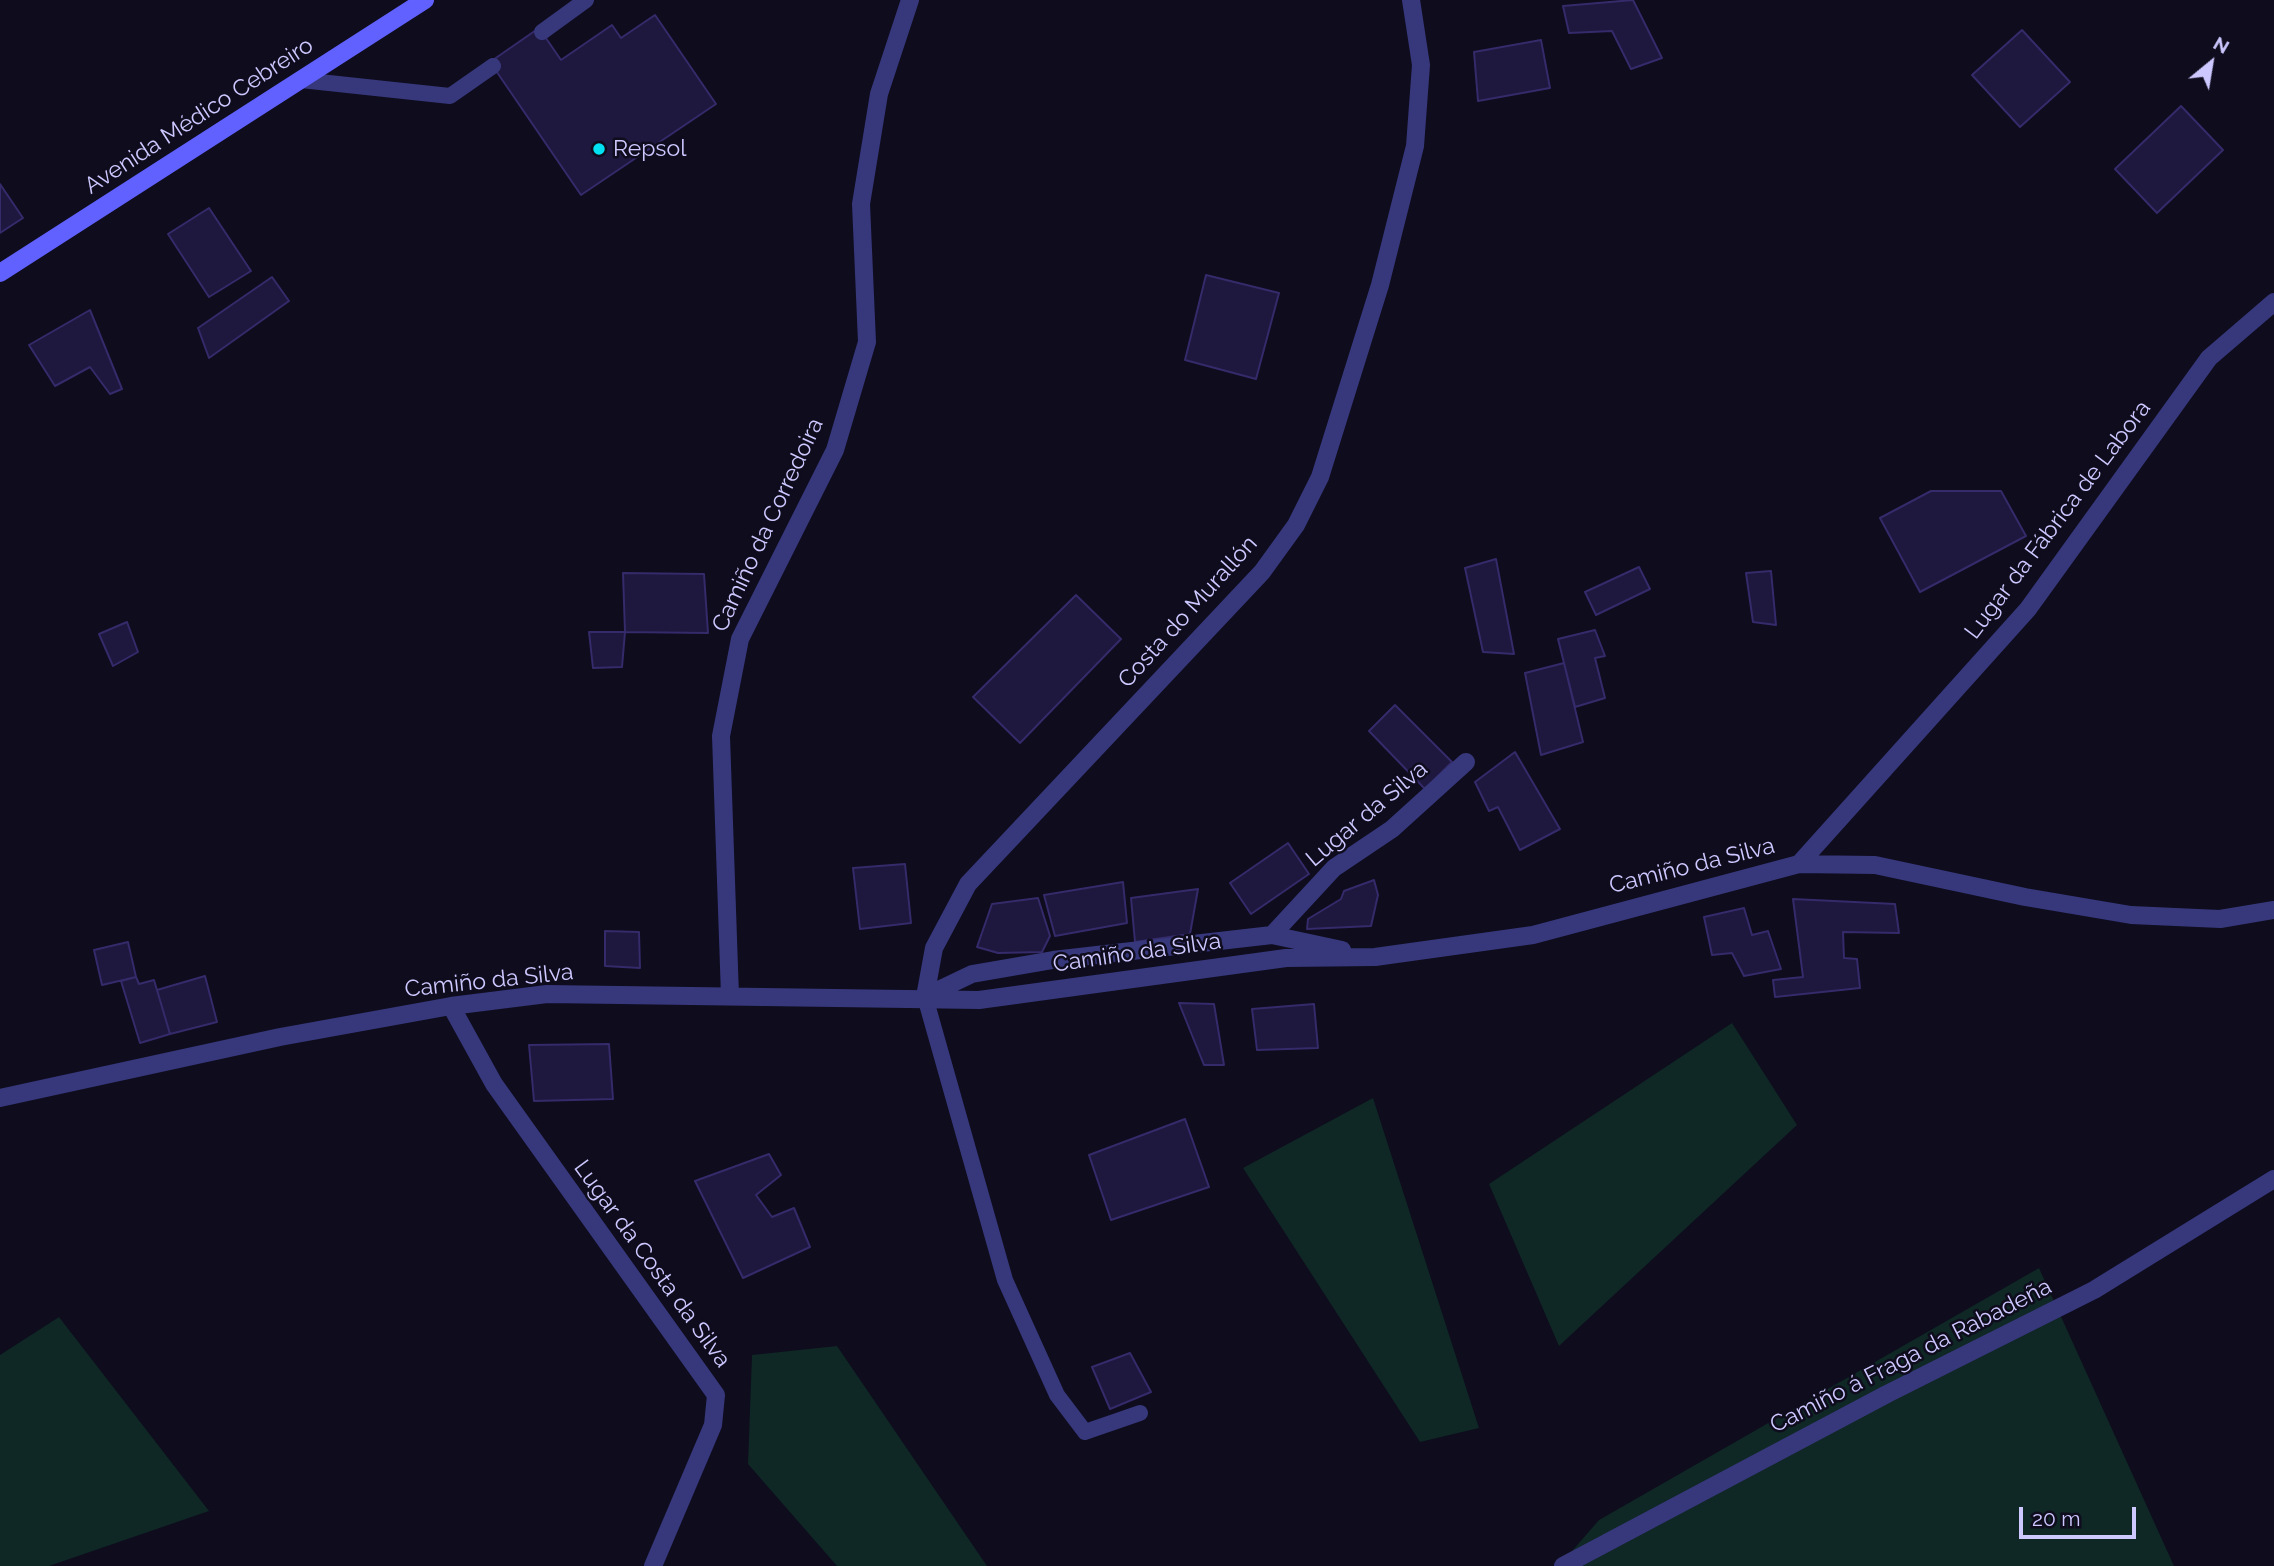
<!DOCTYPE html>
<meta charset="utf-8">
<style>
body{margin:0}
#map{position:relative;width:2274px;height:1566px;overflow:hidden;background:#0e0c1d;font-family:Raleway,sans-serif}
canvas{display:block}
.north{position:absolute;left:2176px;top:28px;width:70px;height:70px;-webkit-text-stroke:5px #0e0c1d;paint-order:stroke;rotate:30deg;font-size:19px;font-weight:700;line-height:28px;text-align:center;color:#cdc8ff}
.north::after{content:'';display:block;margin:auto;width:24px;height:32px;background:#cdc8ff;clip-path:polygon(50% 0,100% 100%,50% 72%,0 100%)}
.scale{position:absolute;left:2019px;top:1507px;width:117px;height:32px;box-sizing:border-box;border:4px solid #cdc8ff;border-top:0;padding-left:9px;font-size:21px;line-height:24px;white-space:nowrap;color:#cdc8ff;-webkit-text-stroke:5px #0e0c1d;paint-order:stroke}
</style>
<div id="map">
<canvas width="2274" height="1566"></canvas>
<div class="north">N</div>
<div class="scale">20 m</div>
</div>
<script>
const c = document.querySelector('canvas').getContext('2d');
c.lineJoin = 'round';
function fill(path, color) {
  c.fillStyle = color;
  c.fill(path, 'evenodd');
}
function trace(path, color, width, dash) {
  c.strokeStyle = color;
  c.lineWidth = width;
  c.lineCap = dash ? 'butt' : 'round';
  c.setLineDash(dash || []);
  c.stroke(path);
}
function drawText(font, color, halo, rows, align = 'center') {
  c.font = font + ' Raleway,sans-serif';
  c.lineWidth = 5;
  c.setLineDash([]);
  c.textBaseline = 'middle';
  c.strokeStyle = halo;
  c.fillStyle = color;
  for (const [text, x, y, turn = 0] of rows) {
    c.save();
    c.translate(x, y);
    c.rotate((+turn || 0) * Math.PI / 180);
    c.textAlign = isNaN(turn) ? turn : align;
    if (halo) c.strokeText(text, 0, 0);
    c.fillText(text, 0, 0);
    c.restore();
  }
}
const green = new Path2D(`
 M1732,1023l65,102 -238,221 -70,-162z
 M1373,1098l106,330 -59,14 -177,-274z
 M2039,1268l135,298h-615l40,-46z
 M59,1317l150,194 -160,55h-49v-211z
 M837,1346l150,220h-150l-89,-102 4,-109z`);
const building = new Path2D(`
 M1633,0l29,58 -31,11 -19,-38 -43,2 -6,-27z
 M655,15l61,89 -135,91 -91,-133 49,-34 22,32 51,-35 9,13z
 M2022,30l48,52 -50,45 -48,-52z
 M1541,40l9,48 -72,13 -4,-49z
 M2181,106l42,44 -66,63 -42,-44z
 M0,184l23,34 -23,15z
 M209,208l42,63 -42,26 -41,-63z
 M1206,275l73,18 -23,86 -71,-19z
 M272,277l17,24 -80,57 -11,-30z
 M90,310l32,79 -12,5 -20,-27 -35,19 -26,-41z
 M1931,491h70l25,45 -106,56 -40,-74z
 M1496,559l18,95 -31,-2 -18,-84z
 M1639,567l11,22 -54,26 -11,-23z
 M1771,571l5,54 -23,-3 -7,-49z
 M623,573l81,1 4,59 -83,-1z
 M1076,595l45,44 -101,104 -47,-46z
 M127,622l11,30 -25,14 -14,-32z
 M1595,630l10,26 -10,2 10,40 -30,9 -17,-68z
 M589,632h36l-3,35 -29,1z
 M1564,663l19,79 -42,13 -16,-82z
 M1395,705l57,57 -27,27 -56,-58z
 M1515,752l45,77 -40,21 -22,-43 -9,4 -14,-29z
 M1288,843l21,31 -58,40 -21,-31z
 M905,864l6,59 -51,6 -7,-61z
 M1374,880l4,15 -7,31 -64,3 1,-10 33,-20 3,-8z
 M1123,882l4,41 -72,13 -11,-41z
 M1198,889l-8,45 -55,8 -4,-44z
 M1038,898l12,38 -8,16 -44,1 -21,-6 15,-43z
 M1793,899l102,5 4,29 -56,-1 1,26 13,1 3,29 -85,9 -2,-17 30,-3z
 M1744,908l8,27 16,-4 13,38 -37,7 -12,-23 -20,2 -8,-38z
 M605,931l34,1 1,36 -35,-2z
 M128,942l8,35 -34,8 -8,-35z
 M205,976l12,46 -47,12 -13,-44z
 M136,977l3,7 15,-4 16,54 -30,9 -19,-62z
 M1179,1003l35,1 10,61h-20z
 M1314,1004l4,44 -61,2 -5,-41z
 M609,1044l4,55 -79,2 -5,-56z
 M1185,1119l24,68 -98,33 -22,-65z
 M769,1154l12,21 -25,20 16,22 22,-9 16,39 -67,31 -48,-97z
 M1130,1353l21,39 -41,17 -18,-42z`);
const service = new Path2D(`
 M542,32l44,-32
 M301,80l149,16 43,-30
 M925,997l80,283 52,115 28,37 55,-19`);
const minor = new Path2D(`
 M1799,864l229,-255 181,-251 65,-56
 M1272,935l62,-67 58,-39 74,-67
 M928,995l44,-21 81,-14 219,-25 70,15
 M730,996l-9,-260 19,-97 95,-189 32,-108 -6,-138 18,-110 31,-94
 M925,997l9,-49 34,-64 294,-312 34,-47 24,-48 60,-192 35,-139 6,-81 -10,-65
 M451,1006l43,78 222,311 -3,30 -60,141
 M0,1098l280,-61 171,-31 96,-12 432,6 307,-42 89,-1 158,-22 266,-71 76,1 150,32 106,18 89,4 54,-9
 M1563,1566l324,-172 207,-104 180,-111`);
const secondary = new Path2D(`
 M0,273l425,-273`);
const markers = [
 [599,149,7,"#01e1f1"]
];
const streetNames = [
 ["Avenida Médico Cebreiro",199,116,-33],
 ["Lugar da Fábrica de Labora",2058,520,-53],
 ["Camiño da Corredoira",768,525,-65],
 ["Costa do Murallón",1188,612,-48],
 ["Lugar da Silva",1367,814,-40],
 ["Camiño da Silva",1692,866,-14],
 ["Camiño da Silva",1137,953,-8],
 ["Camiño da Silva",489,981,-6],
 ["Lugar da Costa da Silva",652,1264,54],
 ["Camiño á Fraga da Rabadeña",1911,1356,-27]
];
const poiNames = [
 ["Repsol",613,149]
];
fill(green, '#0f2725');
fill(building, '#1e183e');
trace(building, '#352a6a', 2);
trace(service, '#37377c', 16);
trace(minor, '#37377c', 18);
trace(secondary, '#6061fe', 18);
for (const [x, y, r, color] of markers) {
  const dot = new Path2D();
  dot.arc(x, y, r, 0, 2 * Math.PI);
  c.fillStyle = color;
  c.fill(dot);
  trace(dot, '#0e0c1d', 2.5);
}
drawText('23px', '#cdc8ff', '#0e0c1d', streetNames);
drawText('23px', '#cdc8ff', '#0e0c1d', poiNames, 'left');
</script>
